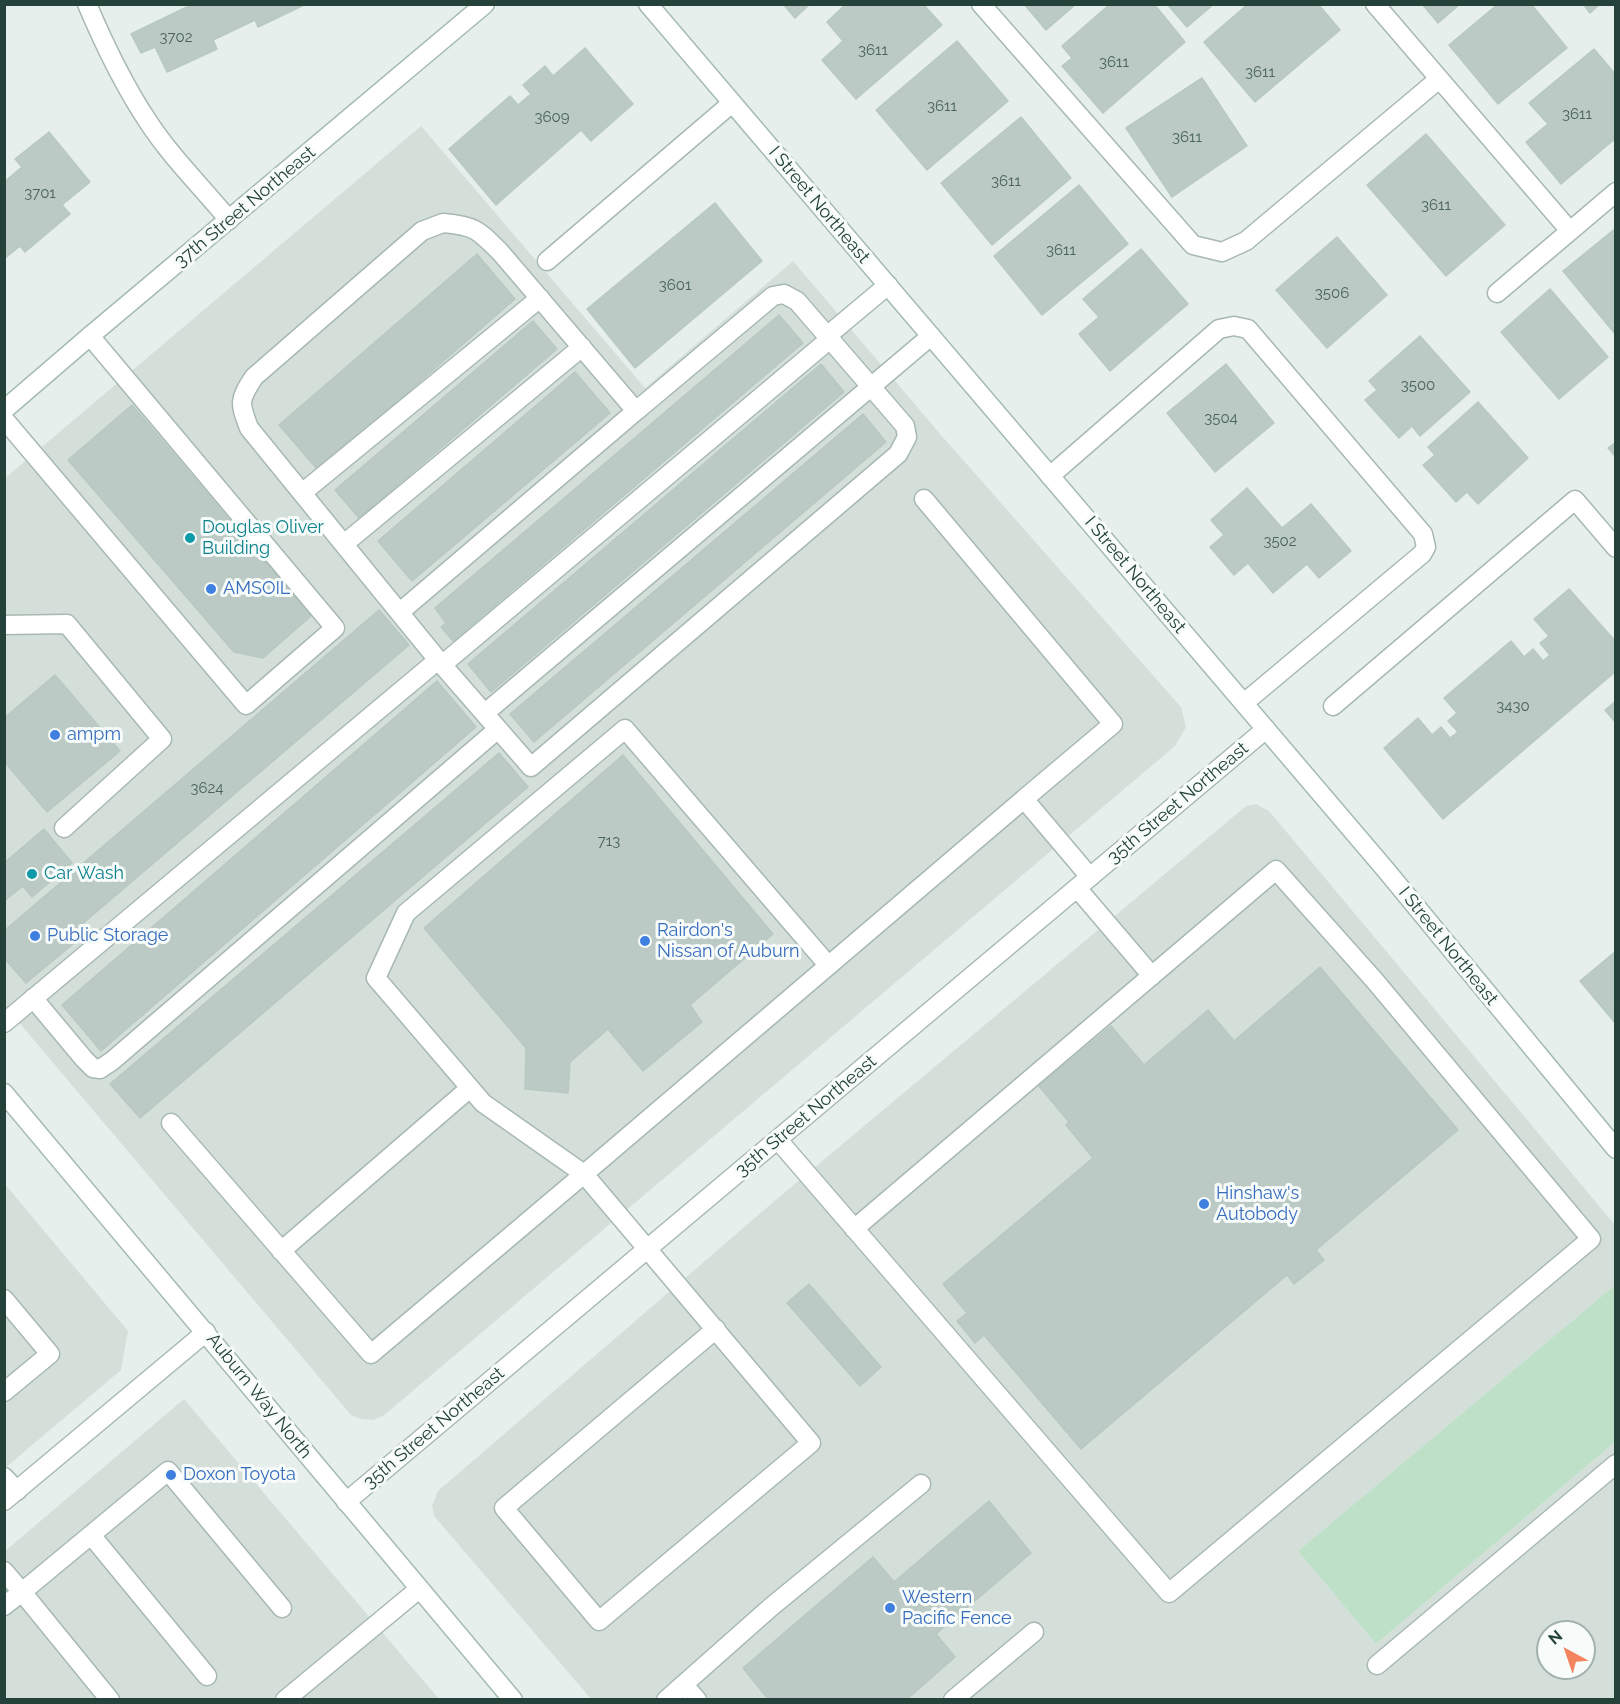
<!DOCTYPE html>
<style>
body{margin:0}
#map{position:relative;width:1620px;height:1704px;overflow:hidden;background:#e6efeb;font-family:Raleway,sans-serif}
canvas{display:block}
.frame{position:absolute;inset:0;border:6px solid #24423a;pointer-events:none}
.north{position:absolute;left:1536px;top:1620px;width:60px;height:60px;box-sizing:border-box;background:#f7fbf9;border:2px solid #a3b1ad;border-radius:50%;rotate:320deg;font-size:16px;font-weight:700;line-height:24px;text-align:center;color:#24423a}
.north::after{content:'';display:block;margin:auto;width:21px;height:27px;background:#f4845f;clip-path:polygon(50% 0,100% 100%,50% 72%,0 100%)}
</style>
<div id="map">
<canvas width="1620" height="1704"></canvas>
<div class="frame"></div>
<div class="north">N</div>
</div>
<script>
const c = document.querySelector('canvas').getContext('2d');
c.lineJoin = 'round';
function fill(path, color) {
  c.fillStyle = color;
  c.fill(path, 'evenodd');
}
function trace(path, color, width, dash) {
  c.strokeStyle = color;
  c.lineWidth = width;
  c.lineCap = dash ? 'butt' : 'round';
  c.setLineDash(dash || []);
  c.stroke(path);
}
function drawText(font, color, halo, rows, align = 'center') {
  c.font = font + ' Raleway,sans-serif';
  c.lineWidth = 6;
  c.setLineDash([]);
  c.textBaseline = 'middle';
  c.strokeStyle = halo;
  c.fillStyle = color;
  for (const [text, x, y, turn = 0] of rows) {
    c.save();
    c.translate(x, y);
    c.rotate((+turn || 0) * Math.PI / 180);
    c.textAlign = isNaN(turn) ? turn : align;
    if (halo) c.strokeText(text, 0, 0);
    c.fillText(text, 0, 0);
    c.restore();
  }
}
const built = new Path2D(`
 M421,126l224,262 148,-127 148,174 240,272 5,20 -11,19 -792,670 -10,4 -12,-1 -10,-4 -346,-409 -1,-527z
 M1256,804l13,7 346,414v60l-317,266 78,93 239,-202v257h-1024l-157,-183 -2,-10 6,-15 333,-287 475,-398zM1548,1632h36v36h-36z
 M4,1183l124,148 -7,39 -116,98z
 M184,1399l255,300h-434l-1,-147z`);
const green = new Path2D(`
 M1615,1285v157l-239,202 -78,-93z`);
const building = new Path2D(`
 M193,4h110l1,1 -46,22 -3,-7 -42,20 4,9 -50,23 -12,-25 -14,6 -10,-19z
 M783,4h27l-15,14z
 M846,4h77l19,21 -86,74 -34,-39 21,-19 -16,-19z
 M1024,4h52l-30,26z
 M1110,4h44l31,38 -82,71 -41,-47 10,-8 -10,-12z
 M1167,4h47l-27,23z
 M1248,4h70l22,26 -85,72 -51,-60z
 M1422,4h38l-22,19z
 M1498,4h33l36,44 -69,56 -49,-59z
 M1583,4h17l-10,9z
 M957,41l51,60 -81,69 -51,-60z
 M585,48l48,56 -42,37 -10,-11 -85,75 -47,-56 61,-53 8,9 13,-11 -8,-9 22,-19 8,10z
 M1594,49l22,26v63l-55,46 -35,-42 22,-18 -19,-21z
 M1202,78l45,68 -75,51 -46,-69z
 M1021,117l50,61 -79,67 -51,-62z
 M49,132l41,50 -28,23 8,9 -45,38 -5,-6 -16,13v-77l18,-15 -7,-8z
 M1426,134l79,91 -59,51 -79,-91z
 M1079,185l49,59 -86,71 -48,-59z
 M715,203l47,58 -127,107 -48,-59z
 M1616,228v107l-53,-64z
 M1337,237l50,58 -60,53 -51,-58z
 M1141,249l47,55 -78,67 -31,-37 20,-17 -16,-18z
 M477,254l38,45 -197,171 -39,-45z
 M1550,289l58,68 -49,42 -58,-67z
 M779,315l24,28 -350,298 -12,-14 5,-4 -11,-15z
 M533,321l24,28 -198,169 -24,-28z
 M1420,336l50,56 -50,44 -8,-10 -13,12 -34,-38 12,-10 -8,-9z
 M821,364l23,28 -353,300 -23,-28z
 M1226,364l48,59 -59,49 -48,-59z
 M575,372l35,41 -198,168 -34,-40z
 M1478,402l50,56 -50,46 -11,-12 -11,10 -33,-37 12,-10 -7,-8z
 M132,405l179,211 -48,42 -29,-6 -166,-192z
 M863,414l23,28 -352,300 -24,-28z
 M1616,442v15l-8,-9z
 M1247,488l35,40 29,-24 40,47 -32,27 -12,-14 -34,29 -25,-30 -14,12 -24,-28 14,-12 -13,-15z
 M1569,589l47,53v29l-173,148 -59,-71 34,-30 14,17 9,-8 9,11 8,-6 -10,-11 9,-8 -13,-15 67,-57 13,16 9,-8 10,12 7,-6 -10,-12 9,-7 -15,-17z
 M379,610l30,35 -342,292 6,7 -47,39 -22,-25v-27z
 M55,675l65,76 -73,61 -43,-51v-43z
 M437,681l39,46 -375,324 -39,-46z
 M1616,701v22l-11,-13z
 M499,753l29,34 -388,331 -30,-34z
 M623,755l150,179 -83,71 12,17 -59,49 -35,-42 -38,33 -2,31 -43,-4 1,-41 -102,-120z
 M44,829l28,34 -40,34 -9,-11 -19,15v-38z
 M1616,951v73l-36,-43z
 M1320,967l138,163 -142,120 8,10 -30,24 -7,-9 -206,174 -97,-114 -9,8 -18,-22 10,-8 -24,-29 150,-126 -27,-33 3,-3 -30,-36 72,-60 33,39 64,-55 26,31z
 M809,1284l72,83 -21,19 -73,-83z
 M989,1501l42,52 -95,81 19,23 -49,43h-137l-26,-32 130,-111 21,25z`);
const lane = new Path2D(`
 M981,4l212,241 29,7 24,-11 193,-162
 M1375,4l195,227
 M443,223c33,3 35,7 58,30l135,158 137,-115 11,-2 13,7 108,125 2,11 -9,17 -367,313 -93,-107 -189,-232c-10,-26 -10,-28 5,-51l168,-146z
 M547,261l185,-158
 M1497,293l119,-101
 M827,336l61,-51
 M4,419l242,286 89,-77 -245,-292
 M1050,476l169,-147 15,-3 14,3 175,205 3,13 -4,7 -178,149
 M302,493l238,-195
 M924,499l189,225 -89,75 66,78
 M344,544l238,-197
 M400,612l236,-201
 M4,625l63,-1 95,115 -98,89
 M443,664l387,-325
 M1333,706l242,-206 41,48
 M485,713l446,-377
 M1077,888l75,88
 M33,998l51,61 9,9 7,1 12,-8 386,-332
 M4,1023l434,-363
 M171,1123l200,231 213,-180 -101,-71 -107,-125 30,-65 219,-184 203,236
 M778,1140l391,453 422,-354 -216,-258 -99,-111 -422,359
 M281,1251l189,-163
 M4,1299l46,55 -46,38
 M716,1329l-212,179 95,113 212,-178 -227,-269 440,-375
 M4,1477l13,14
 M91,1535l116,141
 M4,1571l18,21 -18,14
 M1377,1665l239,-201
 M684,1685l13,15
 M110,1700l-88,-108 146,-121 114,137
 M285,1700l134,-111
 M666,1700l105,-93 150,-123
 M953,1700l81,-68`);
const street = new Path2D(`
 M87,4c17,40 36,80 60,116 23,36 55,67 82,100
 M4,1501l202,-169
 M346,1502l920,-773`);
const secondary = new Path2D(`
 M648,4l737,865 231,280
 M4,410l86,-74 395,-332
 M4,1093c171,202 338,405 509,607`);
const markers = [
 [190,538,6,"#0f9aa8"],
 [211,589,6,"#3f7fe0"],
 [55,735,6,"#3f7fe0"],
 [32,874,6,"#0f9aa8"],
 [35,936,6,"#3f7fe0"],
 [645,941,6,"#3f7fe0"],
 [1204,1204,6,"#3f7fe0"],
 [171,1475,6,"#3f7fe0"],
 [890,1608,6,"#3f7fe0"]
];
const numberNames = [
 ["3702",176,37],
 ["3611",873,50],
 ["3611",1114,62],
 ["3611",1260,72],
 ["3611",942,106],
 ["3611",1577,114],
 ["3609",552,117],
 ["3611",1187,137],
 ["3611",1006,181],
 ["3701",40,193],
 ["3611",1436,205],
 ["3611",1061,250],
 ["3601",675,285],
 ["3506",1332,293],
 ["3500",1418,385],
 ["3504",1221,418],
 ["3502",1280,541],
 ["3430",1513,706],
 ["3624",207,788],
 ["713",609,841]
];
const streetNames = [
 ["I Street Northeast",819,205,50],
 ["37th Street Northeast",245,207,-40],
 ["I Street Northeast",1135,575,50],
 ["35th Street Northeast",1178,803,-40],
 ["I Street Northeast",1448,946,51],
 ["35th Street Northeast",806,1116,-40],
 ["Auburn Way North",259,1396,51],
 ["35th Street Northeast",434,1428,-40]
];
const cultureNames = [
 ["Douglas Oliver",202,528],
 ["Building",202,549],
 ["Car Wash",44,874]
];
const shopNames = [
 ["AMSOIL",223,589],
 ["ampm",67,735],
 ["Rairdon's",657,931],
 ["Nissan of Auburn",657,952],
 ["Public Storage",47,936],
 ["Hinshaw's",1216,1194],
 ["Autobody",1216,1215],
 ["Doxon Toyota",183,1475],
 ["Western",902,1598],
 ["Pacific Fence",902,1619]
];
fill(built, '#d4dfda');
fill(green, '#bfe0c8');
fill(building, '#bbcac4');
trace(building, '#b8c9c2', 1.5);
trace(lane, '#a8b8b2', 21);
trace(street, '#a8b8b2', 21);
trace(secondary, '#a4bbb3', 21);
trace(lane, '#fff', 18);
trace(street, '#fff', 18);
trace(secondary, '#fff', 18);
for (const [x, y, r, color] of markers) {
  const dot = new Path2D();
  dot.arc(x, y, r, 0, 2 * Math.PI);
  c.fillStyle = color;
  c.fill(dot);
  trace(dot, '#f7fbf9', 2);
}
drawText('15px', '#4a645c', null, numberNames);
drawText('18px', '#24423a', '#f7fbf9', streetNames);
drawText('18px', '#0d838f', '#f7fbf9', cultureNames, 'left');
drawText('18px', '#366cbe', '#f7fbf9', shopNames, 'left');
</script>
